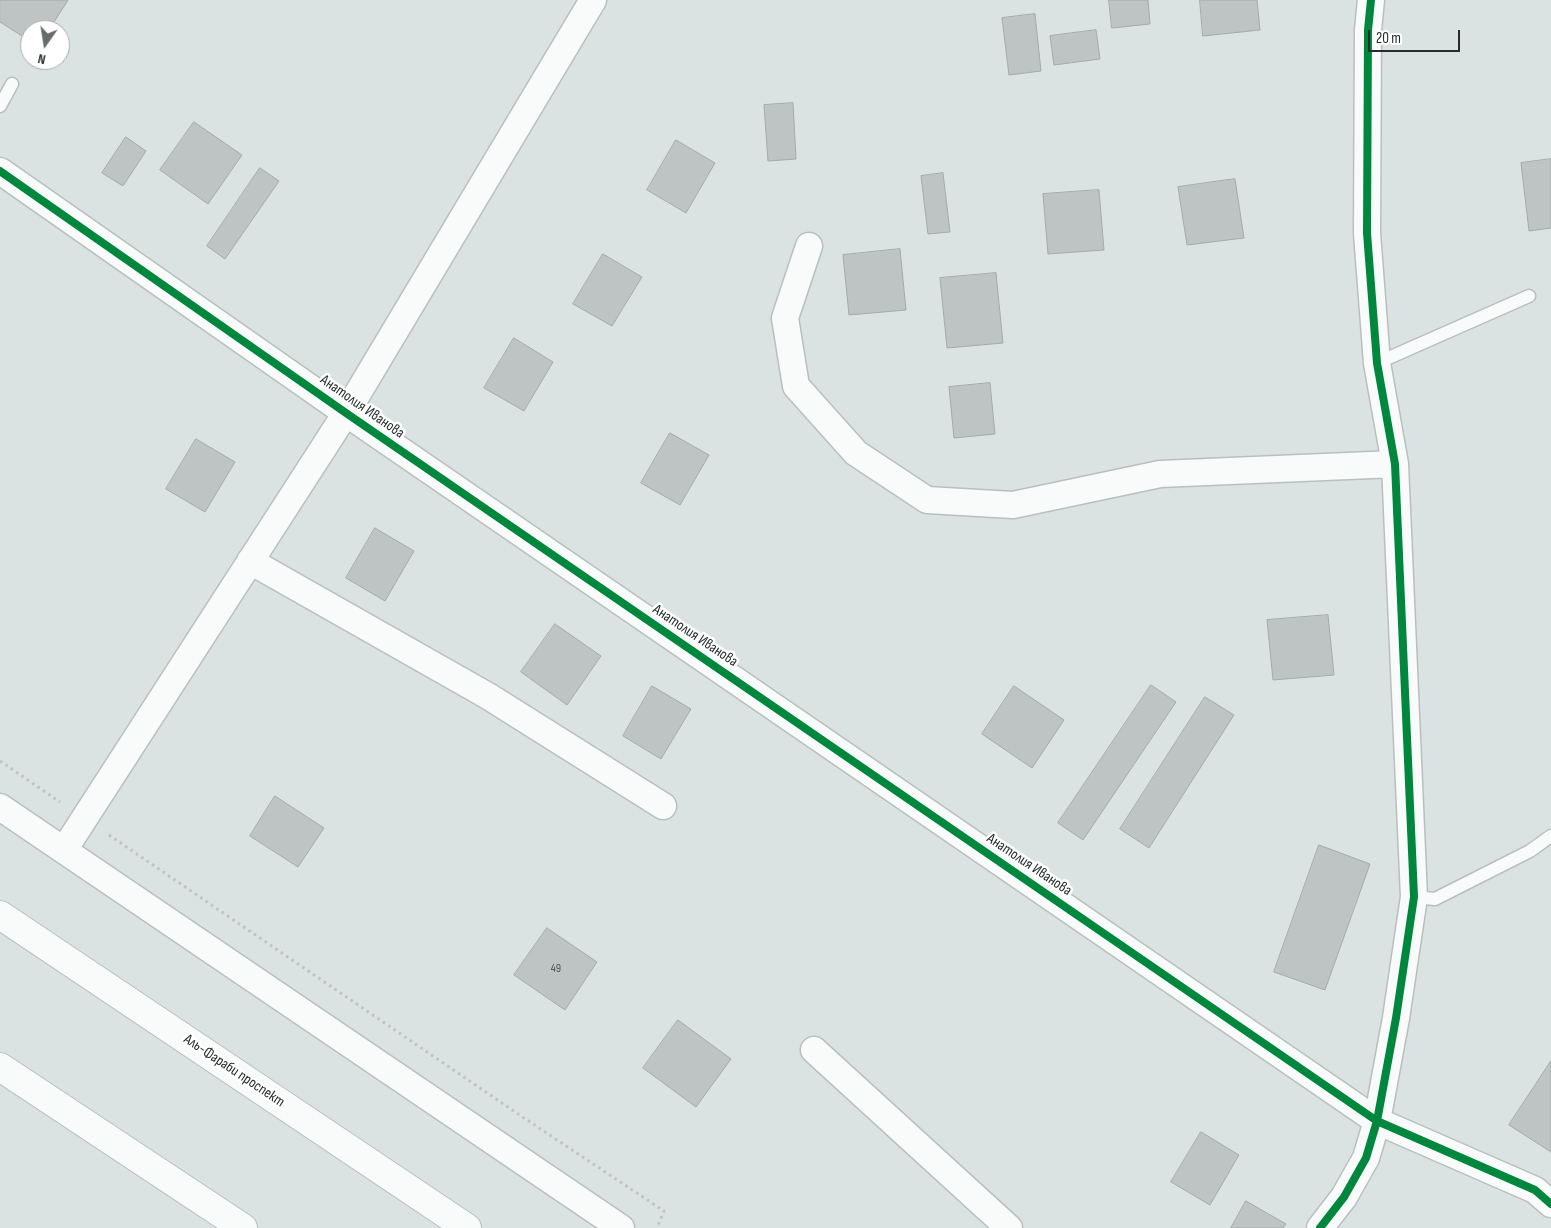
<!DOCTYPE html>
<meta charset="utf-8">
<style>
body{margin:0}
#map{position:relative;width:1551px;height:1228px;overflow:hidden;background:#dae2e2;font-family:"Sofia Sans Condensed",sans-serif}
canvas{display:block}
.north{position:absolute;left:20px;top:20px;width:50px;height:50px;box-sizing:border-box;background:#fff;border:1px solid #a9abab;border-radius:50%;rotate:193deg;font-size:14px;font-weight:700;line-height:20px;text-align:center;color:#272c2c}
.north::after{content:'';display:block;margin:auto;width:18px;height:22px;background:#666c6c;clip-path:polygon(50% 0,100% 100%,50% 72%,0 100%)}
.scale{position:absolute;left:1368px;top:30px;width:92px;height:22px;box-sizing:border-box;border:2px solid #272c2c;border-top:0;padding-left:6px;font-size:15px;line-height:18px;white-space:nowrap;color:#272c2c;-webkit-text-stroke:4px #fff;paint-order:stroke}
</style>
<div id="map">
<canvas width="1551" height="1228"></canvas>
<div class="north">N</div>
<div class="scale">20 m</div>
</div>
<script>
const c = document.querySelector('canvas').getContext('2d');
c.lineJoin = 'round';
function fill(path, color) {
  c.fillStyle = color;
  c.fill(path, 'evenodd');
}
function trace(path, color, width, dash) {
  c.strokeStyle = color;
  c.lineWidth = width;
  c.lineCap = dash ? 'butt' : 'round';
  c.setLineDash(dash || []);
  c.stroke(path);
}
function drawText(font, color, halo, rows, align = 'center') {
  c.font = font + ' "Sofia Sans Condensed",sans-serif';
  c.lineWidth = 5;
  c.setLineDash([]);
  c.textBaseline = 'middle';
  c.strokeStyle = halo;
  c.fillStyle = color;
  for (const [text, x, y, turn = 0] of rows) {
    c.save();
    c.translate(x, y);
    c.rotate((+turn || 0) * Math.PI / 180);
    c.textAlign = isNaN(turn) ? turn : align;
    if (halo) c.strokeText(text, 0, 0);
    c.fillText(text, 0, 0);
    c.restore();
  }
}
const building = new Path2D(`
 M0,0h68l-19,30h-19v11l-30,-19z
 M1109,0h39l2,24 -38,4z
 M1200,0h57l3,30 -57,6z
 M1035,14l6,57 -32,4 -7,-57z
 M1096,30l4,29 -46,6 -4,-29z
 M793,103l3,56 -28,2 -4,-56z
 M194,122l48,33 -34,49 -48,-34z
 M126,137l20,14 -23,35 -21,-13z
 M676,140l39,23 -29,50 -39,-23z
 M1551,159v69l-22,3 -8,-68z
 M260,168l19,13 -54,78 -18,-13z
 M943,173l7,59 -22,2 -7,-58z
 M1235,179l9,59 -57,7 -9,-58z
 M1099,190l5,60 -56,4 -5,-60z
 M900,249l6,61 -57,5 -6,-60z
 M603,254l39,23 -30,49 -39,-22z
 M996,273l7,70 -56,5 -7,-70z
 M514,338l39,24 -29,49 -40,-23z
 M990,383l5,51 -41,4 -5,-51z
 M670,433l39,22 -29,50 -39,-22z
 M196,439l39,23 -30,50 -39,-23z
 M375,528l39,23 -29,50 -39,-23z
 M1328,615l6,60 -61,5 -6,-60z
 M555,624l46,32 -34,49 -46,-33z
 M1151,685l25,17 -93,138 -25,-17z
 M652,686l39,23 -30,50 -38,-23z
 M1014,686l50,34 -32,48 -50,-34z
 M1205,697l29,18 -85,133 -29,-19z
 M275,796l49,32 -26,39 -48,-31z
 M1319,845l51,19 -45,126 -51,-18z
 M547,928l50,34 -32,48 -51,-35z
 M678,1020l53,39 -35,48 -53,-39z
 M1551,1061v91l-42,-27z
 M1201,1132l38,23 -29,50 -39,-23z
 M1246,1201l40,23 -3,4h-52z`);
const path = new Path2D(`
 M0,761l60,41
 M109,835l409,279 146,97 -7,17`);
const lane = new Path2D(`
 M0,106l12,-22
 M1377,363l152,-67
 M1414,897l21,2 95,-48 21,-15`);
const street = new Path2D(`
 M0,171l346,242 1031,708 158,69 16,14
 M809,246l-24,72 11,68 60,67 71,47 86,5 147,-31 235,-10
 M250,561l238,135 175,110
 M0,807l621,421
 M64,850l282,-437 247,-413
 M814,1050l195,178
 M1320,1228l24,-31 22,-39 11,-37 19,-103 18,-121 -19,-433 -18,-101 -10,-130 1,-203 3,-30`);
const secondary = new Path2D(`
 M0,915l467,313
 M0,1067l243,161`);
const cycleway = new Path2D(`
 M0,171l346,242 1031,708 158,69 16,14
 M1320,1228l24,-31 22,-39 11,-37 19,-103 18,-121 -19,-433 -18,-101 -10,-130 1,-203 3,-30`);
const numberNames = [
 ["49",556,969]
];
const streetNames = [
 ["Анатолия Иванова",362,407,35],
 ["Анатолия Иванова",695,636,34],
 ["Анатолия Иванова",1029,865,34],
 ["Аль-Фараби проспект",234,1071,34]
];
fill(building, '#bec4c4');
trace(building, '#a4aaaa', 1);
trace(lane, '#b9bfbf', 15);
trace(street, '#b9bfbf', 29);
trace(secondary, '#b9bfbf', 30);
trace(path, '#c0c2c2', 3, [2.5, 4]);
trace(lane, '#f9fbfb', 12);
trace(street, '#f9fbfb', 26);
trace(secondary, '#f9fbfb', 28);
trace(cycleway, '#00873e', 8);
drawText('12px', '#4d5252', null, numberNames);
drawText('15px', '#272c2c', '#fff', streetNames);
</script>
